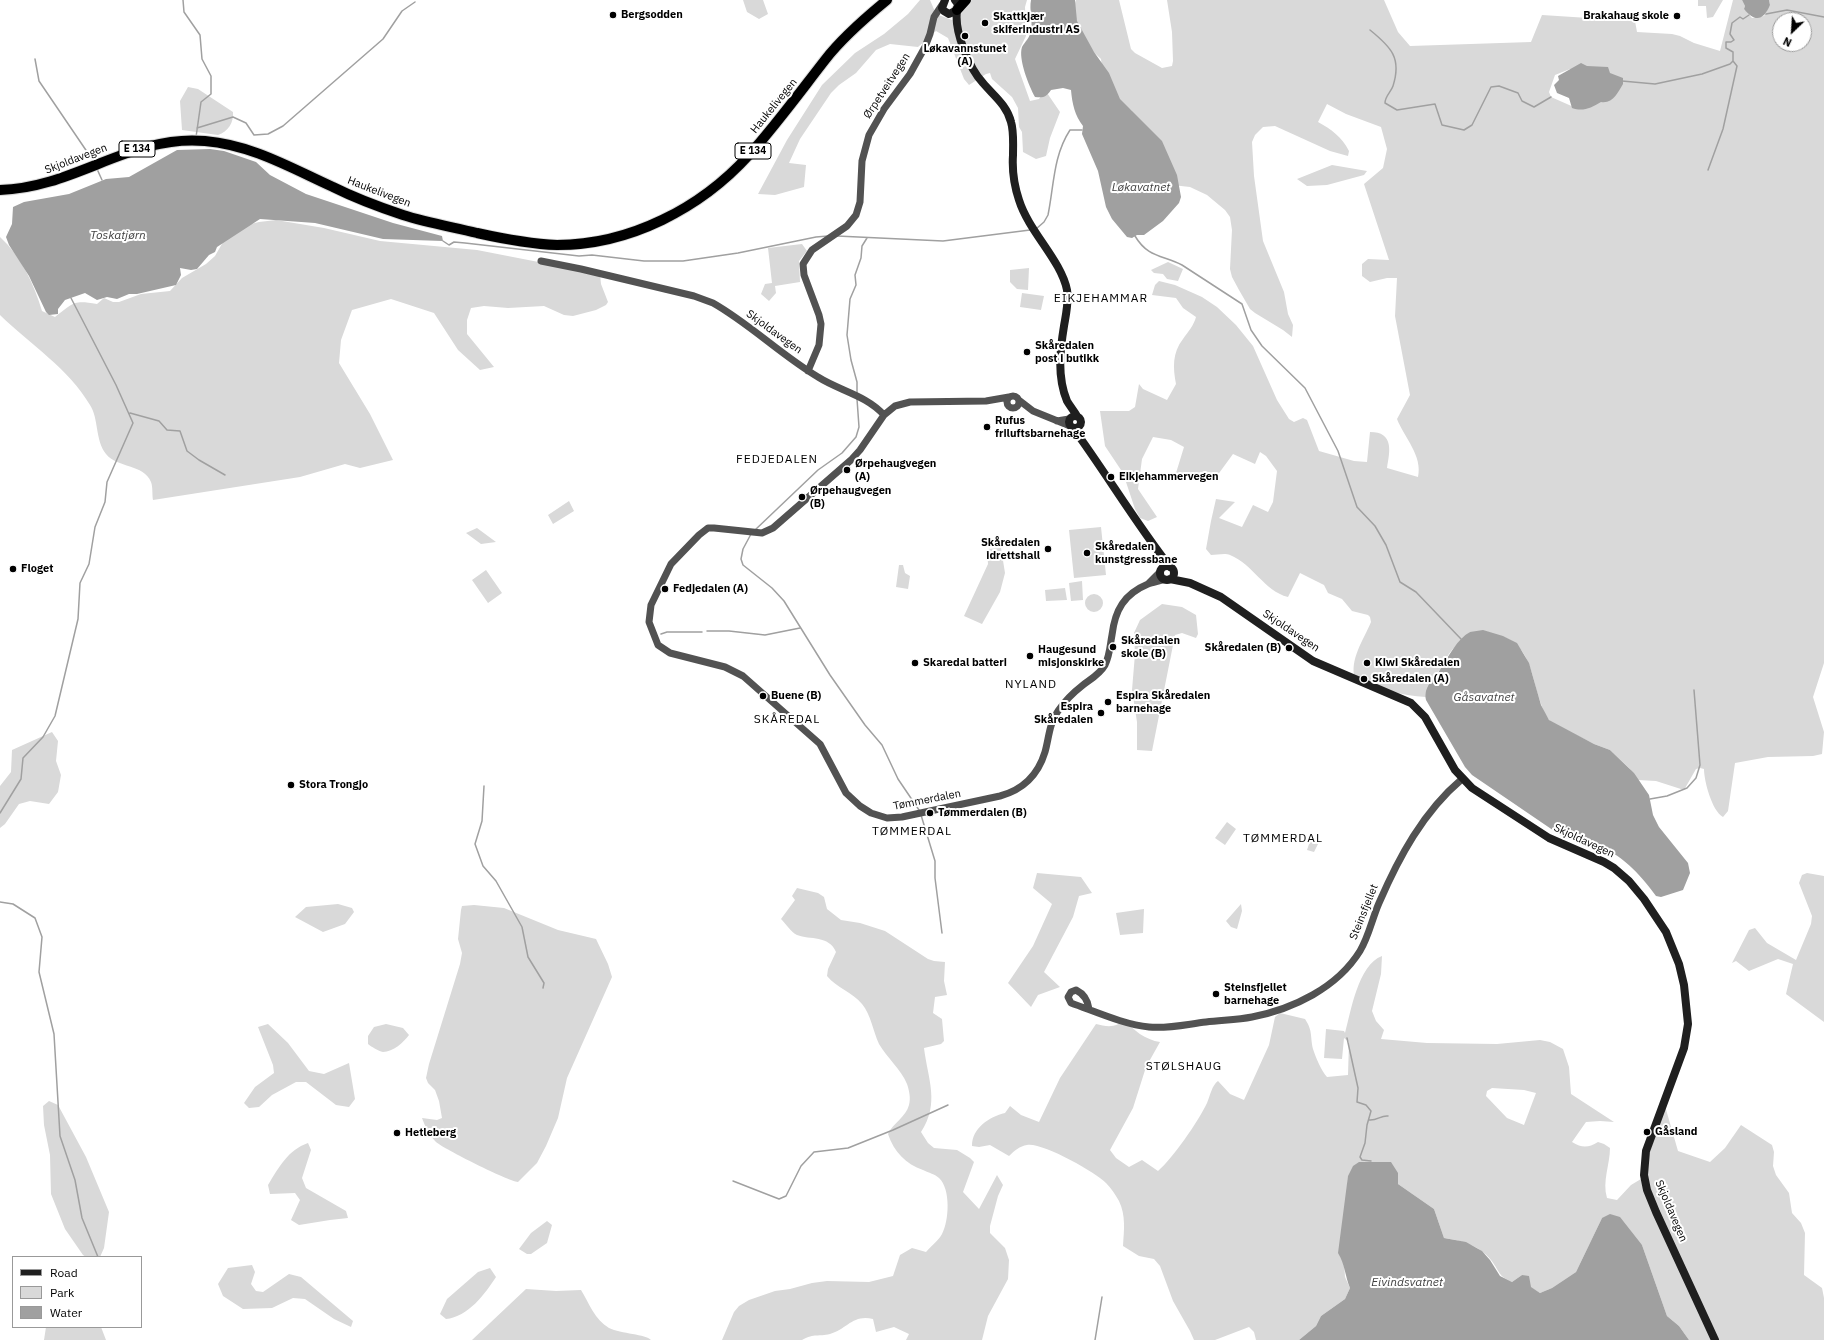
<!DOCTYPE html>
<meta charset="utf-8">
<style>
body{margin:0}
#map{position:relative;width:1824px;height:1340px;overflow:hidden;background:#fff;font-family:"IBM Plex Sans",sans-serif}
canvas{display:block}
.legend{position:absolute;left:12px;top:1256px;width:130px;height:72px;box-sizing:border-box;background:#fff;border:1px solid #999;margin:0;padding:5px 7px;list-style:none;font-size:12px;color:#000}
.legend li{display:flex;align-items:center;gap:8px;height:20px}
.legend b{width:20px;border:1px solid #999}
.north{position:absolute;left:1772px;top:12px;width:40px;height:40px;box-sizing:border-box;background:#fff;border:1px solid #999;border-radius:50%;rotate:205deg;font-size:11px;font-weight:700;line-height:16px;text-align:center;color:#000}
.north::after{content:'';display:block;margin:auto;width:14px;height:18px;background:#000;clip-path:polygon(50% 0,100% 100%,50% 72%,0 100%)}
</style>
<div id="map">
<canvas width="1824" height="1340"></canvas>
<ul class="legend">
<li><b style="height:5px;background:#1f1f1f"></b>Road</li>
<li><b style="height:11px;background:#d9d9d9"></b>Park</li>
<li><b style="height:11px;background:#a0a0a0"></b>Water</li>
</ul>
<div class="north">N</div>
</div>
<script>
const c = document.querySelector('canvas').getContext('2d');
c.lineJoin = 'round';
function fill(path, color) {
  c.fillStyle = color;
  c.fill(path, 'evenodd');
}
function trace(path, color, width, dash) {
  c.strokeStyle = color;
  c.lineWidth = width;
  c.lineCap = dash ? 'butt' : 'round';
  c.setLineDash(dash || []);
  c.stroke(path);
}
function drawText(font, color, halo, rows, align = 'center') {
  c.font = font + ' "IBM Plex Sans",sans-serif';
  c.lineWidth = 4;
  c.setLineDash([]);
  c.textBaseline = 'middle';
  c.strokeStyle = halo;
  c.fillStyle = color;
  for (const [text, x, y, turn = 0] of rows) {
    c.save();
    c.translate(x, y);
    c.rotate((+turn || 0) * Math.PI / 180);
    c.textAlign = isNaN(turn) ? turn : align;
    if (halo) c.strokeText(text, 0, 0);
    c.fillText(text, 0, 0);
    c.restore();
  }
}
const green = new Path2D(`
 M743,0h20l5,14 -9,5 -12,-7z
 M920,0h10l6,14 16,6 10,-7 4,-13h61l-2,7 1,29 -11,23 15,42 9,-2 6,-9 15,22 -10,26 -4,18 -10,3 -13,-7 -1,-20 -3,-5 -1,-19 -6,-11 -20,-18 -2,-6 -4,1 -17,11 -5,-6 -16,-41 -12,-7 -18,16 -28,-3 -14,6 -20,23 -17,12 -8,8 -31,46 -11,24 17,2 -2,22 -29,8 -17,-1 29,-54 35,-55 33,-32 29,-19 24,-20z
 M1076,0h43l12,49 4,4 27,15 10,-2 1,-5 -1,-29 -5,-32h217l14,32 12,14 121,-4 11,-27 93,6 2,11 35,2 8,2 14,7 26,8 13,-51h9l3,6 -1,3 8,9 12,-2 6,-11 -1,-5h55v663l-11,34 11,35 -2,22 -9,2 -45,1 -33,6 -7,48 -5,6c-11,-6 -19,-36 -19,-48l-4,-1 -4,1 -12,21 -28,-9 -18,-1 -9,-12 -19,-18 -16,-6 -42,-21c-7,-6 -10,-16 -13,-25 -7,-22 -10,-52 -35,-61 -10,-4 -23,-3 -34,-5 -8,8 -18,16 -23,25 -3,3 -4,8 -6,11 -6,9 -17,17 -15,29 -25,-1 -48,-9 -71,-18 -6,-19 9,-40 16,-57l-1,-5 -2,-2 -16,-4 -10,-12 -14,-6 -4,-8 -24,-12 -12,24c-24,-6 -35,-33 -58,-42 -5,-2 -13,0 -19,0l-5,-6 5,-28 5,-22 19,3 -16,16 23,9 11,-22 15,7 5,-10 4,-31 -11,-15 -6,-4 -5,12 -22,-10 -19,26 -13,-8 -11,4 -14,-3 8,-26 -13,-7 -18,-3 -11,22 -4,30 19,28 -9,4 -8,-3 -5,-9 -12,-36 -18,-27 -5,-35h29l6,-4 4,-23 4,5 24,11 9,-16c-3,-16 -4,-31 7,-45 5,-7 11,-14 13,-22l-13,-9 -7,-10 -24,-3 3,-10 4,-4 16,4 27,12 15,10 19,18 17,21 24,54 12,19 5,3 9,-4 4,2 12,31 35,10 13,1 3,-30c24,0 20,19 17,36l31,9c5,-21 -14,-40 -21,-58l13,-24 -15,-79 2,-38h-10l-17,4 -8,-6v-12l6,-5 21,1 -25,-76 19,-16 4,-19 -6,-22 -35,-13 -19,-10 -9,18c13,7 24,15 31,29l-1,5 -18,-5 -55,-25 -12,1 -8,8 -3,7 2,34 9,65 21,51 4,22 5,11 -1,12 -9,-7 -28,-17 -5,-4 -11,-19 -7,-13 -2,-8 2,-39 -2,-13 -5,-7 -18,-15 -17,-8 -18,-2 -1,-8 -40,-67 -14,-9 -14,-25 -2,-17 -17,-16 -11,-34zM1780,20h24v24h-24zM1570,69l10,1 -4,38 -25,-11 -2,-5 6,-17z
 M1698,0h25l-10,17 -6,1 -1,-12h-8z
 M188,87l10,2 35,23c1,10 -5,20 -15,23l-36,-5 -2,-29z
 M1332,165l35,6 -3,4 -37,10 -20,1 -10,-7z
 M276,220l48,8 56,13 97,9 123,24 1,10 7,18 -2,3 -10,5 -23,6 -9,-1 -20,-9 -36,2 -24,-2 -13,2 -4,12v14l27,33 -14,3 -22,-20 -24,-37 -43,-14 -39,11 -11,30 -2,23 31,51 23,46 -33,8 -15,-4 -45,13 -147,23c-1,-5 0,-13 -2,-18 -7,-18 -34,-14 -45,-28 -11,-14 -7,-35 -16,-49 -21,-36 -60,-61 -90,-90v-78c21,19 34,47 42,74l13,6c19,-14 17,-17 42,-13l7,-6 9,4h6l22,-8 29,-3 12,-13 24,-14 9,-8 8,-14 28,-18 8,-2z
 M802,244l5,7 -8,10 1,21 -25,4 1,7 -7,8 -8,-7 4,-10 7,-1 -4,-35z
 M1168,262l15,7 -5,12 -11,-2 -4,-5 -9,-1 -3,-3z
 M1029,268l-1,22 -11,-1 -7,-7v-12z
 M1022,293l22,3 -3,14 -21,-3z
 M569,501l5,10 -21,13 -5,-9z
 M1101,527l5,48 -32,3 -5,-48z
 M477,528l19,14 -15,2 -15,-11z
 M1001,548l4,25 -5,19 -18,32 -18,-8 24,-52 -1,-15z
 M899,565h4l2,8 5,3 -2,13 -12,-2z
 M486,570l16,23 -14,10 -16,-23z
 M1082,581l1,19 -12,1 -2,-18z
 M1065,588l2,12 -21,1 -1,-11z
 M1085 603a9 9 0 1 1 18 0a9 9 0 1 1-18 0Z
 M1162,604l20,3 14,8 2,19 -2,4 -14,-5 -7,2 -23,116 -15,-1v-28l-5,-32 3,-36 -1,-21 6,-13z
 M52,732l6,9 -2,20 5,14 -3,17 -9,12 -19,-3 -11,3 -14,20 -5,4v-42l11,-14 1,-22z
 M1227,822l9,7 -11,16 -10,-7z
 M1311,838l9,2 -6,12 -7,-2z
 M1037,873l44,4 11,16 -13,3 -6,21 -29,55 16,15 -22,8 -7,12 -23,-24 25,-37 19,-42 -19,-16z
 M1807,873l17,3v146l-38,-28 7,-30 -15,-5 -29,12 -13,-10 -4,2 17,-33 6,-2 12,15 29,17 15,-36 1,-8 -13,-33 3,-8z
 M797,888l21,5 6,4 3,12 14,11 19,3 25,8 43,28 6,2 11,1 -1,19 3,14 -12,2 -2,16 9,6 2,22 -3,3 -17,4c4,32 16,55 -3,84l7,11 6,5 23,2 13,8 4,4 -11,30 16,17 18,-34 6,10 -5,11 -8,30v7l15,15 4,12 -1,19 -20,37 -6,24h-76l3,-6 -15,-7 -18,5 -3,-13c-20,-5 -26,10 -43,15 -12,3 -15,-1 -28,6h-80l12,-28 5,-6 10,-6 26,-9 15,-2 22,-6 15,-2 42,1 24,-6 7,-21 12,-7 14,4c5,-6 13,-12 16,-18 7,-13 9,-45 -3,-56 -4,-4 -10,-5 -16,-8 -17,-6 -29,-18 -35,-36 5,-11 18,-17 21,-29 2,-7 0,-15 -2,-21 -6,-15 -20,-26 -28,-40 -6,-13 -8,-29 -17,-40 -10,-12 -25,-16 -35,-28l1,-7 8,-17c-7,-17 -26,-12 -39,-17 -6,-3 -11,-11 -16,-16l14,-19 -3,-4z
 M338,904l14,4 2,4 -9,12 -22,8 -28,-15 11,-10z
 M1241,904l1,7 -5,18 -6,-2 -5,-6z
 M474,905l30,3 54,22 38,9 12,25 4,13 -45,101 -9,40 -12,28 -9,17 -19,19c-10,-1 -74,-33 -82,-40 -7,-7 -11,-16 -14,-24l15,2 5,-2 -3,-17 -4,-11 -7,-7 -2,-5 3,-14 31,-100 2,-11 -4,-14 3,-29 1,-4z
 M1144,909l-1,24 -23,2 -4,-22z
 M1382,956l-1,18 -9,37 4,10 8,9 -3,9 46,4 70,1 43,-4 10,2 13,7 6,18 2,27 43,28 -14,-1 -14,1 -14,20c10,6 16,6 26,0l6,2 6,4c0,17 -8,33 -3,50l10,2 14,-15 10,-6 24,-73 13,45 32,11 15,-14 16,-23 31,20 2,7 -1,14 3,9 13,18 3,20 9,10 4,10 -1,42 18,13 2,10v42h-135l-10,-14 -12,-10 -25,-71 -40,-27 -26,54 -24,16 -12,5 -10,-6 -8,-12 -10,7c-15,-7 -11,-9 -21,-22 -12,-15 -29,-19 -47,-22l-10,-29 -36,-25v-11l-50,3 -4,86 1,15 5,11 -5,11 -24,17 -5,10 -17,14h-43l-2,-8 -5,-5 -34,13h-21l-4,-9 -17,-30 -13,-35 -6,-7 -15,-3 -16,-10c1,-16 3,-30 -4,-45 -4,-7 -8,-13 -13,-18 -11,-11 -64,-41 -79,-38 -7,1 -13,6 -18,11l-19,-11 -11,2 -7,-1c0,-18 17,-29 33,-33l5,-7 11,9 18,7 21,-44 36,-54c11,3 21,4 29,-5 7,11 21,21 35,23l-14,25 -13,41 -23,42 6,8 13,9 13,-7 16,11c15,-13 40,-49 49,-68 3,-7 5,-18 11,-22l12,13 14,6 25,-55 6,-28 5,-4 25,6c8,12 5,17 8,30 3,9 8,21 14,28l21,-2 1,-33 -5,-4 -2,21 -18,-1 2,-29 18,2 1,2c6,-22 13,-68 37,-77zM1492,1088l32,2 12,3 -12,32 -17,-7 -21,-22 1,-5z
 M268,1024l20,19 21,28 15,3 25,-11 6,36 -6,8 -13,-2 -30,-23h-10l-24,13 -13,12 -10,1 -5,-5 11,-16 19,-14 -1,-8 -15,-38z
 M386,1024l17,4 6,7c-5,7 -16,17 -26,17 -5,-1 -11,-5 -15,-8v-8l6,-9z
 M49,1101l9,4 28,52 23,55 -5,36 -4,9h-14l-3,-2 -18,-26 -14,-35 -1,-39 -6,-30 -1,-19z
 M308,1143l3,7 -9,28 4,10 40,23 2,7 -18,2 -31,5 -8,-5 9,-20 -5,-7 -25,1 -2,-9c11,-18 20,-35 40,-42z
 M547,1221l5,4 -5,18 -16,11h-4l-8,-5 12,-16z
 M252,1265l3,7 -4,12 5,7 7,1 26,-18 12,3 52,44 -2,6 -17,-8 -29,-20 -12,-1 -21,10 -29,1 -20,-13 -5,-12 10,-16z
 M490,1268l6,9c-11,17 -28,40 -50,42l-6,-5 7,-15 31,-27z
 M526,1289l30,2 25,-1c8,13 14,30 28,38 12,6 37,6 42,12h-179z
 M46,1327h55l5,13h-62z`);
const water = new Path2D(`
 M1031,0h44l2,21 17,31 15,21 11,26 42,42 15,34 4,22 -2,6 -16,18 -19,14h-7l-5,3 -5,-1 -15,-18 -6,-12 -8,-36 -16,-37 1,-8c-8,-10 -11,-23 -12,-36l-8,-2 -12,2c-5,7 -7,8 -16,7 -6,-11 -17,-38 -13,-50 3,-5 8,-10 9,-16 2,-10 -2,-21 0,-31z
 M1742,0h27l1,5c-6,15 -15,18 -26,4l1,-3z
 M1581,63l6,3 21,1 2,6 13,5v6c-5,8 -10,20 -22,18 -10,6 -18,10 -29,6l-3,-10 -12,-5 -3,-8 5,-5 -1,-4z
 M210,149l14,2 32,11 14,13 36,19 87,29 49,13 1,5 -60,-2 -68,-16 -55,-4 -43,28 -2,5 -6,3 -12,14 -6,1 -11,-2 1,7 -5,10 -39,9h-8l-12,5 -10,-2 -10,3 -12,-7 -20,7 -7,9v5l-9,1 -3,-3 -17,-36 -20,-31 -3,-8 6,-13 1,-17 11,-5 45,-8 37,-15 23,-2 48,-27z
 M1483,630l20,6 14,7 12,20 12,42 8,15 45,24 16,6 24,23 15,22 4,20 6,12 29,36 2,10 -7,17 -22,7 -5,-1c-13,-18 -32,-40 -54,-48 -13,-4 -26,-6 -39,-11l-91,-62 -7,-8 -39,-67c-3,-15 9,-21 15,-32 8,-12 16,-29 29,-36 4,-1 9,-1 13,-2z
 M1359,1162h32l7,11v11l36,25 10,29 22,4 16,9 8,9 10,16 12,6 10,-7 7,1 2,11 9,6 12,-5 24,-16 26,-54 8,-4 10,3 22,28 25,71 12,10 10,14h-390l17,-14 5,-10 24,-17 5,-11c-5,-12 -5,-24 -12,-35l10,-77 5,-10z`);
const stream = new Path2D(`
 M183,0l1,12 16,23 2,24 9,17v18l-10,8 -5,35
 M1766,14l21,-4 37,7
 M1370,30c21,17 32,28 23,56 -2,6 -8,10 -8,17l12,7 38,-6 7,21 22,5 8,-5 19,-38 8,-1 19,7 4,8 12,6 17,-10
 M35,59l4,22 55,81
 M1622,81l33,3 47,-10 28,-10 3,-3v-9l-7,-4v-6h5l3,-2 -4,-6 2,-11 8,-6 3,2 6,-4
 M197,128l36,-11 13,6 8,12 14,-1 15,-8 100,-87 19,-28 13,-9
 M97,169l5,11
 M1708,170l15,-41 14,-63 -4,-5
 M1036,229l8,-7 4,-7c6,-29 5,-59 22,-85h12
 M837,236l106,5 87,-11
 M1135,236c13,22 28,19 47,29l60,39 9,26 11,16 43,42 33,63 19,56 18,19 11,19 14,37 16,10 45,47
 M443,241l6,4 5,-3 11,1 114,13 13,-1 52,6h39l55,-8 78,-16 12,-1
 M857,394v-12l-6,-22 -4,-25 3,-36 6,-14 -1,-10 6,-17 1,-12 5,-8
 M130,413l29,8 8,9 13,1 7,20 12,9 26,15
 M755,530l63,-60 24,-17 14,-16 3,-10 -2,-28
 M751,534l-8,15 -2,10 2,6 29,23 12,13 46,74 35,50 17,20 16,34 21,31
 M707,631h22l36,4 35,-7
 M661,634l6,-2h35
 M484,786l-2,35 -7,23 8,22 13,15 26,46 6,30 16,26 -1,5
 M1650,799l17,-3 20,-8 9,-10 4,-13 -6,-75
 M0,813l21,-34 2,-21 20,-21 12,-21 23,-97 2,-36 9,-19 6,-37 10,-25 2,-20 26,-59 -17,-38 -45,-87
 M921,815l14,46v17l7,55
 M0,902l13,2 22,14 7,19 -3,35 15,62 6,102 15,44 7,38 16,39
 M1347,1038l11,50 -1,14 9,3 5,6 -4,14 -2,18 -5,14 2,3 9,1
 M1369,1120c8,1 12,-5 19,-4
 M733,1181l46,18 7,-3 15,-30 13,-14 34,-4 45,-18 55,-25
 M1095,1340l7,-43`);
const tertiary = new Path2D(`
 M541,261l40,8 113,27 19,7c37,21 68,52 105,74 22,14 48,18 66,38
 M808,371l11,-26 2,-21 -2,-9 -15,-40 -1,-11 9,-14 35,-24 9,-11 4,-13 2,-41 7,-26 15,-26 26,-35 15,-27 5,-13 4,-17 8,-12
 M1007 402a6 6 0 1 1 12 0a6 6 0 1 1-12 0Z
 M1009,397l-23,4 -76,1 -15,4 -11,9 -24,35 -9,10 -78,68 -11,5 -48,-5h-6l-9,7 -28,29 -20,41 -2,17 9,23 12,8 55,14 18,9 77,68 26,49 14,13 11,7 16,5 15,-1 98,-21c22,-6 38,-21 45,-44 4,-14 4,-28 13,-41 6,-9 16,-19 25,-26 8,-6 17,-11 22,-20 5,-10 5,-20 7,-30 3,-25 12,-41 36,-51 5,-2 12,-3 17,-5
 M1020,401l13,10 37,15
 M1057,421l12,-2
 M1149,583l11,-11
 M1089,1009c-1,-8 -5,-15 -13,-19l-5,2 -3,5 3,6c23,8 54,22 78,24 19,2 39,-3 57,-5 15,-2 31,-2 46,-5 41,-8 85,-29 108,-66 9,-15 12,-32 19,-48 20,-46 44,-91 83,-124`);
const secondary = new Path2D(`
 M945,0l-3,8 2,3 5,3 8,-4 1,-6 -3,-4
 M957,11c-3,20 12,57 26,72 10,12 24,22 28,39 3,10 2,22 2,33 -1,15 1,30 6,45 10,32 42,60 48,90 2,12 -1,24 -3,36 -4,24 -7,51 3,75 3,5 7,10 10,15
 M1069 422a6 6 0 1 1 12 0a6 6 0 1 1-12 0Z
 M1073,428c33,45 62,94 97,139
 M1160 573a7 7 0 1 1 14 0a7 7 0 1 1-14 0Z
 M1170,579l20,4 31,14 92,64 98,42 14,14 30,53 17,18 77,50 55,24 10,6 15,13 15,18 22,33 13,32 5,21 4,39 -4,24 -38,103 -2,24 3,15 9,22 59,128`);
const trunk = new Path2D(`
 M957,10l9,-10
 M0,190c75,-2 131,-56 205,-49 47,4 86,27 128,46 22,11 46,20 70,28 25,8 50,12 74,18 27,6 53,11 80,12 73,0 144,-37 192,-90 27,-30 51,-63 76,-95 17,-22 40,-42 62,-60`);
const markers = [
 [613,15,4,"#000"],
 [1677,16,4,"#000"],
 [985,23,4,"#000"],
 [965,36,4,"#000"],
 [1027,352,4,"#000"],
 [987,427,4,"#000"],
 [847,470,4,"#000"],
 [1111,477,4,"#000"],
 [802,497,4,"#000"],
 [1048,549,4,"#000"],
 [1087,553,4,"#000"],
 [13,569,4,"#000"],
 [665,589,4,"#000"],
 [1113,647,4,"#000"],
 [1289,648,4,"#000"],
 [1030,656,4,"#000"],
 [915,663,4,"#000"],
 [1367,663,4,"#000"],
 [1364,679,4,"#000"],
 [763,696,4,"#000"],
 [1108,702,4,"#000"],
 [1101,713,4,"#000"],
 [291,785,4,"#000"],
 [930,813,4,"#000"],
 [1216,994,4,"#000"],
 [1647,1132,4,"#000"],
 [397,1133,4,"#000"]
];
const shields = [
 [137,149,36],
 [753,151,36]
];
const shieldNames = [
 ["E 134",137,149],
 ["E 134",753,151]
];
const poiNames = [
 ["Bergsodden",621,15],
 ["Brakahaug skole",1669,16,"right"],
 ["Skattkjær",993,17],
 ["skiferindustri AS",993,30],
 ["Løkavannstunet",965,49,"center"],
 ["(A)",965,62,"center"],
 ["Skåredalen",1035,346],
 ["post i butikk",1035,359],
 ["Rufus",995,421],
 ["friluftsbarnehage",995,434],
 ["Ørpehaugvegen",855,464],
 ["(A)",855,477],
 ["Eikjehammervegen",1119,477],
 ["Ørpehaugvegen",810,491],
 ["(B)",810,504],
 ["Skåredalen",1040,543,"right"],
 ["idrettshall",1040,556,"right"],
 ["Skåredalen",1095,547],
 ["kunstgressbane",1095,560],
 ["Floget",21,569],
 ["Fedjedalen (A)",673,589],
 ["Skåredalen",1121,641],
 ["skole (B)",1121,654],
 ["Skåredalen (B)",1281,648,"right"],
 ["Haugesund",1038,650],
 ["misjonskirke",1038,663],
 ["Skaredal batteri",923,663],
 ["Kiwi Skåredalen",1375,663],
 ["Skåredalen (A)",1372,679],
 ["Buene (B)",771,696],
 ["Espira Skåredalen",1116,696],
 ["barnehage",1116,709],
 ["Espira",1093,707,"right"],
 ["Skåredalen",1093,720,"right"],
 ["Stora Trongjo",299,785],
 ["Tømmerdalen (B)",938,813],
 ["Steinsfjellet",1224,988],
 ["barnehage",1224,1001],
 ["Gåsland",1655,1132],
 ["Hetleberg",405,1133]
];
const streetNames = [
 ["Ørpetveitvegen",887,86,-57],
 ["Haukelivegen",774,106,-51],
 ["Skjoldavegen",76,159,-21],
 ["Haukelivegen",379,192,21],
 ["Skjoldavegen",774,332,36],
 ["Skjoldavegen",1291,631,34],
 ["Tømmerdalen",927,800,-11],
 ["Skjoldavegen",1584,841,25],
 ["Steinsfjellet",1364,912,-68],
 ["Skjoldavegen",1671,1211,67]
];
const waterNames = [
 ["Løkavatnet",1141,188],
 ["Toskatjørn",118,236],
 ["Gåsavatnet",1484,698],
 ["Eivindsvatnet",1407,1283]
];
const neighbourhoodNames = [
 ["EIKJEHAMMAR",1101,299],
 ["FEDJEDALEN",777,460],
 ["NYLAND",1031,685],
 ["SKÅREDAL",787,720],
 ["TØMMERDAL",912,832],
 ["TØMMERDAL",1283,839],
 ["STØLSHAUG",1184,1067]
];
fill(green, '#d9d9d9');
fill(water, '#a0a0a0');
trace(stream, '#a0a0a0', 1.5);
trace(trunk, '#dbdbdb', 12);
trace(tertiary, '#525252', 7);
trace(secondary, '#1f1f1f', 8);
trace(trunk, '#000', 10);
for (const [x, y, r, color] of markers) {
  const dot = new Path2D();
  dot.arc(x, y, r, 0, 2 * Math.PI);
  c.fillStyle = color;
  c.fill(dot);
  trace(dot, '#fff', 1.5);
}
for (const [x, y, w] of shields) {
  const box = new Path2D();
  box.roundRect(x - w / 2, y - 8, w, 16, 3);
  c.fillStyle = '#fff';
  c.fill(box);
  trace(box, '#000', 1);
}
drawText('bold 10px', '#000', null, shieldNames);
drawText('bold 11px', '#000', '#fff', poiNames, 'left');
drawText('11px', '#000', '#fff', streetNames);
drawText('italic 12px', '#414141', '#fff', waterNames);
c.letterSpacing = '1px';
drawText('12px', '#000', '#fff', neighbourhoodNames);
c.letterSpacing = '0px';
</script>
